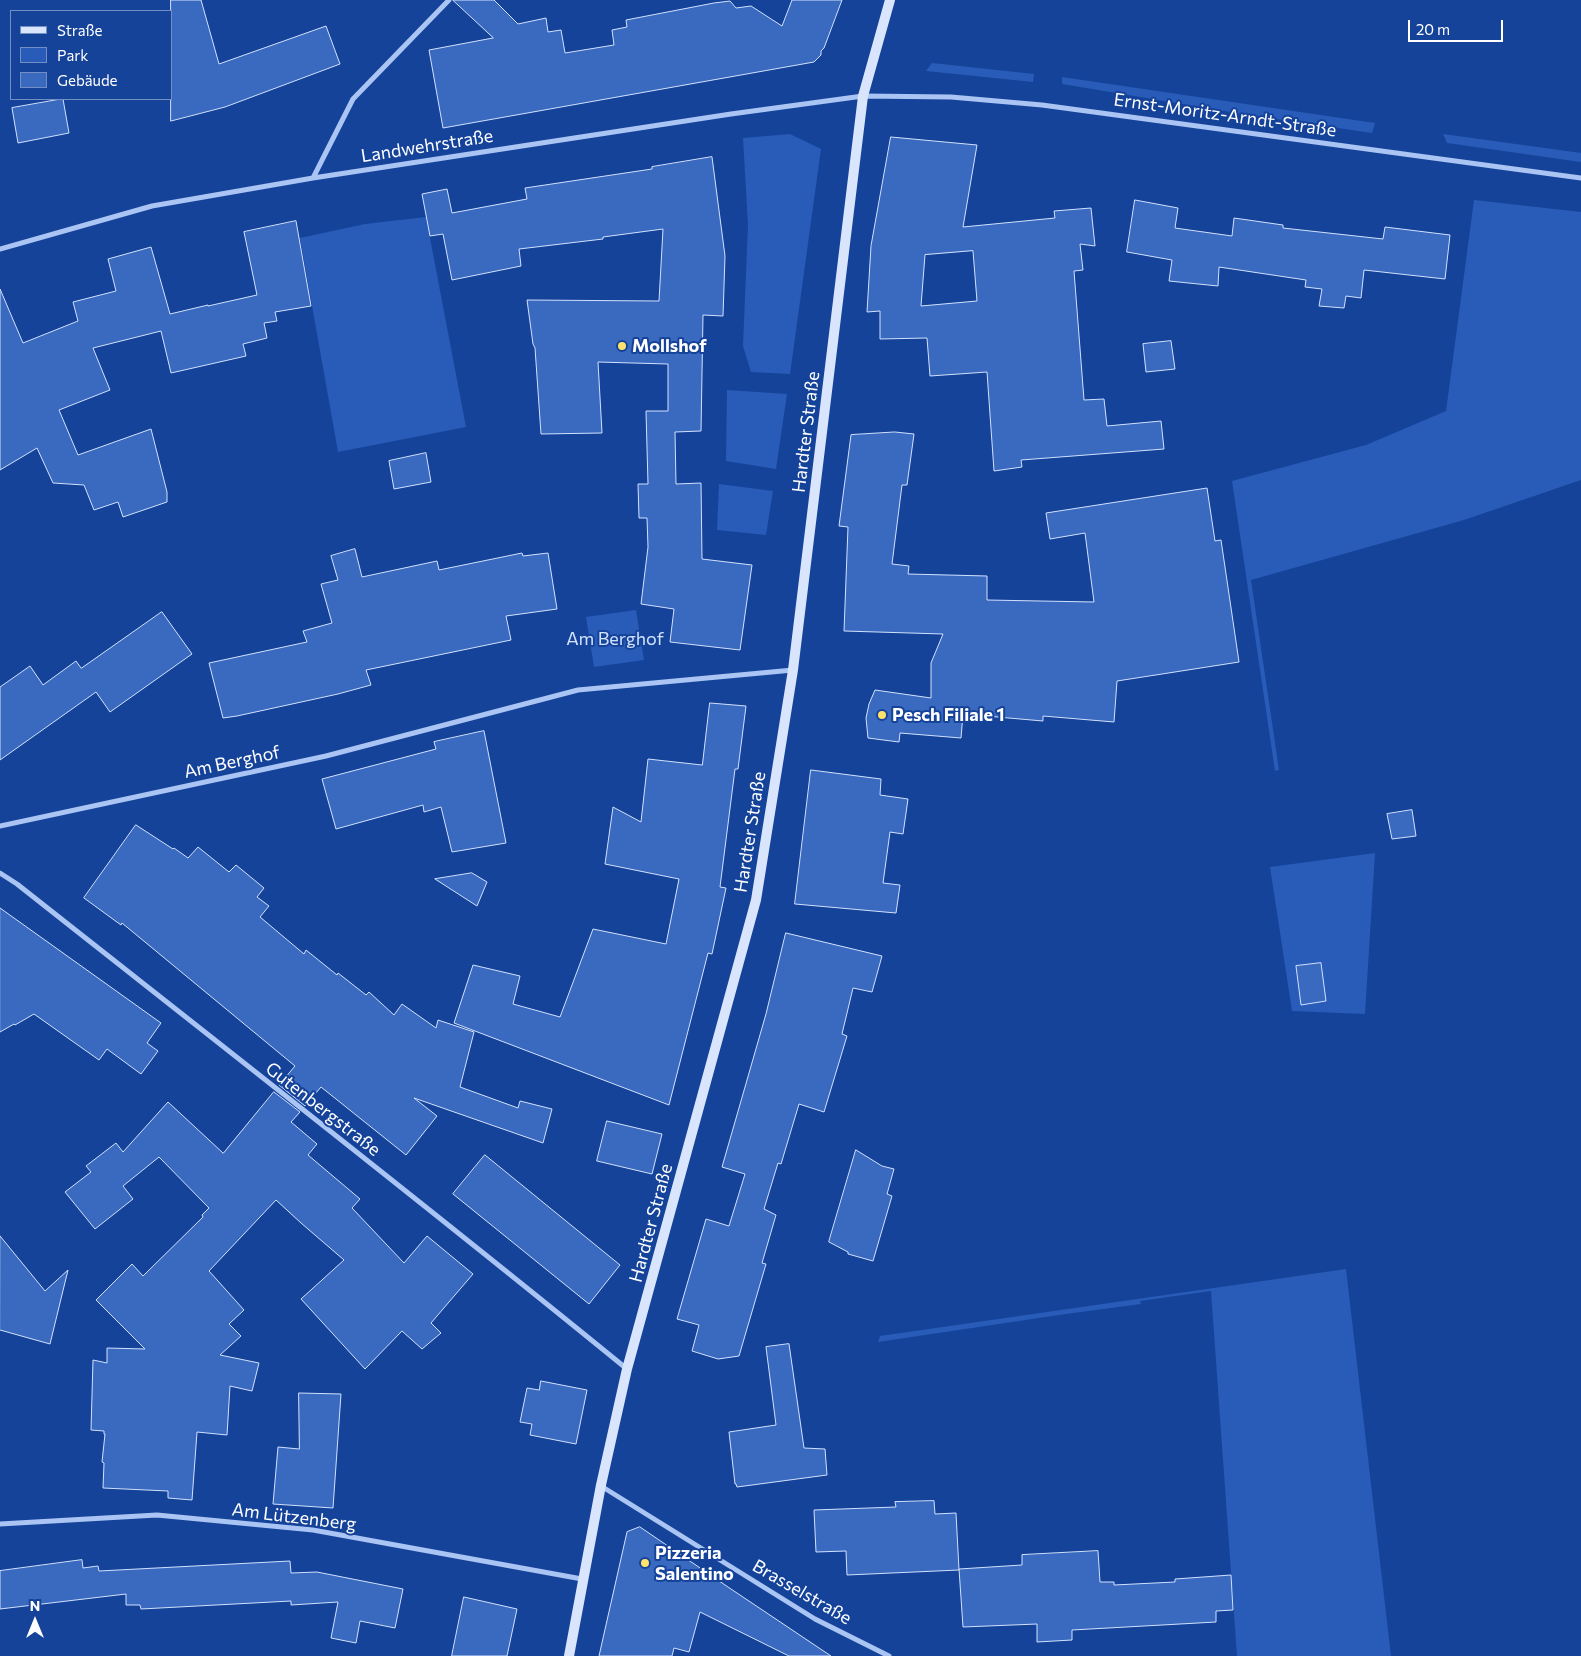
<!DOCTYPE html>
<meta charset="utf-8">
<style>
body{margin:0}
#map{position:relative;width:1581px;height:1656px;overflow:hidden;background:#15439a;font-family:Commissioner,sans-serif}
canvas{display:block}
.legend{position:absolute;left:10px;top:10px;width:162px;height:90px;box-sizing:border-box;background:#15439a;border:1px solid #738ec2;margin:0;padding:6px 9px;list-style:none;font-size:15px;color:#fff}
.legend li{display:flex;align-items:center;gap:10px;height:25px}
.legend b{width:25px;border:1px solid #738ec2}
.north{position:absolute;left:10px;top:1596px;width:50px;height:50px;-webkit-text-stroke:4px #15439a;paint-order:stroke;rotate:0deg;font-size:14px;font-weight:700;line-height:20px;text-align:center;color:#fff}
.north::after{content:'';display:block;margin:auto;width:18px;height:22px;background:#fff;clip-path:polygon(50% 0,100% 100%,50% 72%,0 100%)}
.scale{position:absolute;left:1408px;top:20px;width:95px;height:22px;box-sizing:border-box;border:2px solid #fff;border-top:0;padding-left:6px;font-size:15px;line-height:18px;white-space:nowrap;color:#fff;-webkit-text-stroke:4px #15439a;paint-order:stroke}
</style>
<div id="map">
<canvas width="1581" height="1656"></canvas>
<ul class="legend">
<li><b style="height:6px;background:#d9e5fc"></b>Straße</li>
<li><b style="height:14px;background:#285cb8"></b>Park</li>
<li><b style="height:14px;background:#3a6ac0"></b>Gebäude</li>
</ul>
<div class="north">N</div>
<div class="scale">20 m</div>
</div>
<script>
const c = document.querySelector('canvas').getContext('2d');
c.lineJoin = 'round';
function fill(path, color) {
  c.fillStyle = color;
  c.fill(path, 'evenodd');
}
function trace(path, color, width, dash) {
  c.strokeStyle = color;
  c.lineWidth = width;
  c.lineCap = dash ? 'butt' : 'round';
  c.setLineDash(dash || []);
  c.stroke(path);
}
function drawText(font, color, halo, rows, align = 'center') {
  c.font = font + ' Commissioner,sans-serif';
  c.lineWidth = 4;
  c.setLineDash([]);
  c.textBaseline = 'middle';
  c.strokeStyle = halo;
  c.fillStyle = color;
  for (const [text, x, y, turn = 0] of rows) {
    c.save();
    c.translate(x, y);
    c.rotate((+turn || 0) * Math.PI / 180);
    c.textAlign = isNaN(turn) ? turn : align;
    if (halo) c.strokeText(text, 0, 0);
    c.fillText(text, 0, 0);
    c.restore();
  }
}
const green = new Path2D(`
 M932,63l102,11 -1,8 -107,-11z
 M1062,77l313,46 -3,10 -123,-18 -187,-31z
 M790,134l31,15 -31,225 -39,-2 -8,-26 5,-121 -5,-87z
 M1443,134l138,19v9l-134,-19z
 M1474,200l107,12v268l-117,40 -213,60 28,190 -4,1 -43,-290 134,-36 80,-34z
 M426,217l40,210 -128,25 -38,-214 65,-14z
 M727,390l60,4 -11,75 -50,-8z
 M719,484l54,7 -7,44 -49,-5z
 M636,610l8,50 -50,7 -8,-50z
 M1375,853l-10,161 -73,-3 -22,-144z
 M1346,1269l45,387h-154l-26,-365 -71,10 1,3 -75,10 -188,28 2,-6z`);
const building = new Path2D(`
 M171,0h30l18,64 107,-38 14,38 -115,43 -54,14z
 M453,0h41l24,24 28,-6 2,14 13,-2 4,23 49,-8 -2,-15 15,-3 -1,-7 88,-17 16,-2 6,7 15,-2 31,20 10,-26h50l-18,48 -3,3v4l-7,7 -371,66 -14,-78 64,-12z
 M63,99l6,34 -51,10 -6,-35z
 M891,137l86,8 -14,82 92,-9 -1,-7 37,-3 4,38 -15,-2 3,26 -9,1 10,129 20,-1 3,27 54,-5 3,28 -143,11 1,7 -28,4 -7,-99 -57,4 -3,-38 -47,1v-28l-13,1 4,-66zM973,251l4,50 -56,5 4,-51z
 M712,157l13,99 -2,60 -20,-1 -2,116 -26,1 1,52 25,-1 1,76 50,6 -12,85 -70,-8 4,-33 -33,-5 7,-57 -1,-29h-8l-1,-34h10l-2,-73h22v-47l-70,-2 4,71 -61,1 -6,-86 -2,-4 -6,-44 132,1 4,-72 -60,8v2l-84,10 2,17 -69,14 -9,-46 -13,2 -8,-42 25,-5 5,24 75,-14 -2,-11 127,-19v-2z
 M1135,200l43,8 -3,20 57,8 2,-18 49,7v3l100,11 2,-12 65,8 -5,44 -81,-9 -3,28 -15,-2 -2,12 -25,-2 3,-17 -17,-2 1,-7 -87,-13 -1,19 -49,-5 3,-21 -45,-8z
 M296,221l15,85 -36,6 2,9 -13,2 3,15 -24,6 3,12 -75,17 -10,-42 -68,17 17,42 -51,20 19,45 73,-26 16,63v10l-44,15 -5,-15 -24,8 -10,-25 -31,-2 -16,-35 -37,22v-181l23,54 55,-22 -5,-19 43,-11 -8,-32 43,-12 19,67 38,-9v1l49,-11 -13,-63z
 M1171,341l4,28 -29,3 -3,-28z
 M895,432l19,2 -7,51h-5l-10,79 17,2 -1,8 79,2v24l107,2 -9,-69 -35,6 -4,-26 161,-25 8,53 6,-1 18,122 -122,19 -3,41 -71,-6v5l-80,-7 -2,24 -61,-5 -1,9 -31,-4 -2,-20 3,-14 6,-14 56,8v-35l12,-29 -99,-3 4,-104 -9,-1 12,-91z
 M426,453l5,29 -37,7 -5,-28z
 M355,549l7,28 75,-16 2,9 83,-17 1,3 25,-3 9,56 -51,7 5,24 -145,30 5,15 -33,9 -101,22 -14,2 -14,-55 98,-21 -4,-11 29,-8 -11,-39 17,-4 -7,-24z
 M162,612l30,42 -82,58 -14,-20 -96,68v-73l30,-21 13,19 33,-24 5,7z
 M710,703l36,3 -8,63h-3l-15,118 6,1 -14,66 -4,-1 -39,152 -215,-82 19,-58 47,11 -7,28 47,13 33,-88 73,15 13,-65 -74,-15 8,-57 28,15 7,-63 54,6z
 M484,731l22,112 -54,9 -11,-45 -17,5 -1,-7 -87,24 -14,-50 114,-30 -2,-7z
 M811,770l70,9 -1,16 28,4 -5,35 -13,-2 -7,51 17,2 -4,28 -101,-9z
 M1412,810l4,26 -24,3 -5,-25z
 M136,825l37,24 1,-1 14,10 10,-11 31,25 7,-7 28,23 -7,9 12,9 -9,11 44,37 2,-4 31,25 1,-2 28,22 3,-3 25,23 8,-11 34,24 2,-8 36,12 -14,55 58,21 2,-7 32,8 -9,34 -129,-45 23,18 -31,39 -85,-68 -16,19 -26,-21 16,-19 -173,-143 -1,2 -37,-27z
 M472,873l15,9 -10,24 -42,-27z
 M0,908l161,115 -14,20 11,8 -17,23 -34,-25 -8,11 -65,-46 -19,11 -1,-1 -14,8z
 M786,933l96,23 -10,36 -19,-4 -11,46 5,2 -23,76 -25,-8 -18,60 -3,-1 -14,46 12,6 -14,48 4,1 -27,92 -21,3 -26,-8 7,-26 -22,-6 29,-100 23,7 16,-52 -23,-7 44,-153z
 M1321,963l5,38 -25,4 -5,-39z
 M274,1092l26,20 -9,10 26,22 -9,11 52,44 -8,9 52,55 23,-27 46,38 -42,49 10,10 -19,16 -20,-18 -37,38 -64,-70 43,-39 -43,-37 -25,-23 -67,71 35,39 -15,14 12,12 -21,19 39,8 -7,28 -22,-5 -3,49 -30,-3 -5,68 -24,-2v-7l-65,-3 1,-25 -2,-1 3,-28h-1v-3l-13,-1 2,-70 14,3v-15l38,1 -49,-49 36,-36 11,12 60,-59 -1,-2 7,-7 -50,-51 -36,29 10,13 -38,30 -30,-37 26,-20 -5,-6 30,-23 7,9 45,-50 55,51z
 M607,1121l55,13 -10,40 -55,-13z
 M856,1150l26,16 12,3 -7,25 5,2 -19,65 -25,-7v-2l-19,-10z
 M485,1155l135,110 -31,39 -136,-110z
 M0,1236l45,55 23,-21 -18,74 -50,-14z
 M789,1344l15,104 21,1 2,26 -90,12 -1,-3h-1l-6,-52 47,-7 -10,-78z
 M541,1381l46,9 -11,54 -46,-9 2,-11 -12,-2 7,-34 12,2z
 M299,1393l42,1 -8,114 -60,-4 5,-57 21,2z
 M934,1501l1,13 21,-1 3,57 -112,5 -1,-24 -30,1 -2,-42 82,-3 -1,-5z
 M640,1527l88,60 103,69h-42l-89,-44 -11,40 -15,-4 -2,8h-73l28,-124z
 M1098,1551l2,31h14v3l61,-3v-3l56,-4 2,35 -17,1v11l-144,8v10l-35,2v-18l-74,3 -4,-58 63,-4v-10z
 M82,1560l1,8 15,-2 1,5 191,-10 1,12 26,-1 86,17 -8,39 -35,-7 -4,22 -25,-5 7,-36 -47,3v-4l-150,8 -1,-4h-14v-11l-126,15v-38z
 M464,1597l53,12 -10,47h-55z`);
const minor = new Path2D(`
 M313,178l40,-79 96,-99
 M0,249l152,-43 161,-28 418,-64 132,-18 88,1 91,8 539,73
 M0,826l326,-70 252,-66 215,-20
 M0,873l17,11c204,161 408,320 610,485
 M601,1486l214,133 74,37
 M0,1524l157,-9 156,15 269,49`);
const secondary = new Path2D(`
 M569,1656l32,-171 26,-116 129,-469 37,-230 70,-574 27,-96`);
const markers = [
 [622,346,5,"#ffe26c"],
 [882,715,5,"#ffe26c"],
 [645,1563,5,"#ffe26c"]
];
const streetNames = [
 ["Ernst-Moritz-Arndt-Straße",1225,115,8],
 ["Landwehrstraße",427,146,-9],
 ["Hardter Straße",806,432,-83],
 ["Am Berghof",232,762,-12],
 ["Hardter Straße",750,832,-81],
 ["Gutenbergstraße",323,1109,38],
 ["Hardter Straße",651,1223,-75],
 ["Am Lützenberg",294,1517,7],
 ["Brasselstraße",802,1592,30]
];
const poiNames = [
 ["Mollshof",632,346],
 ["Pesch Filiale 1",892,715],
 ["Pizzeria",655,1553],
 ["Salentino",655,1574]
];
const parkNames = [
 ["Am Berghof",615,639]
];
fill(green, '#285cb8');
fill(building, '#3a6ac0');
trace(building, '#d2e1fd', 1);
trace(minor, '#aac4f3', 5);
trace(secondary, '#d9e5fc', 10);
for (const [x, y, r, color] of markers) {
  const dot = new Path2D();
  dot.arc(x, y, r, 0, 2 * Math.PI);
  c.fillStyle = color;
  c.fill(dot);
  trace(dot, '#15439a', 2);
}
drawText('18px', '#fff', '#15439a', streetNames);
drawText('bold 18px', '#fff', '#15439a', poiNames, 'left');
drawText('18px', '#d2e1fd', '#15439a', parkNames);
</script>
